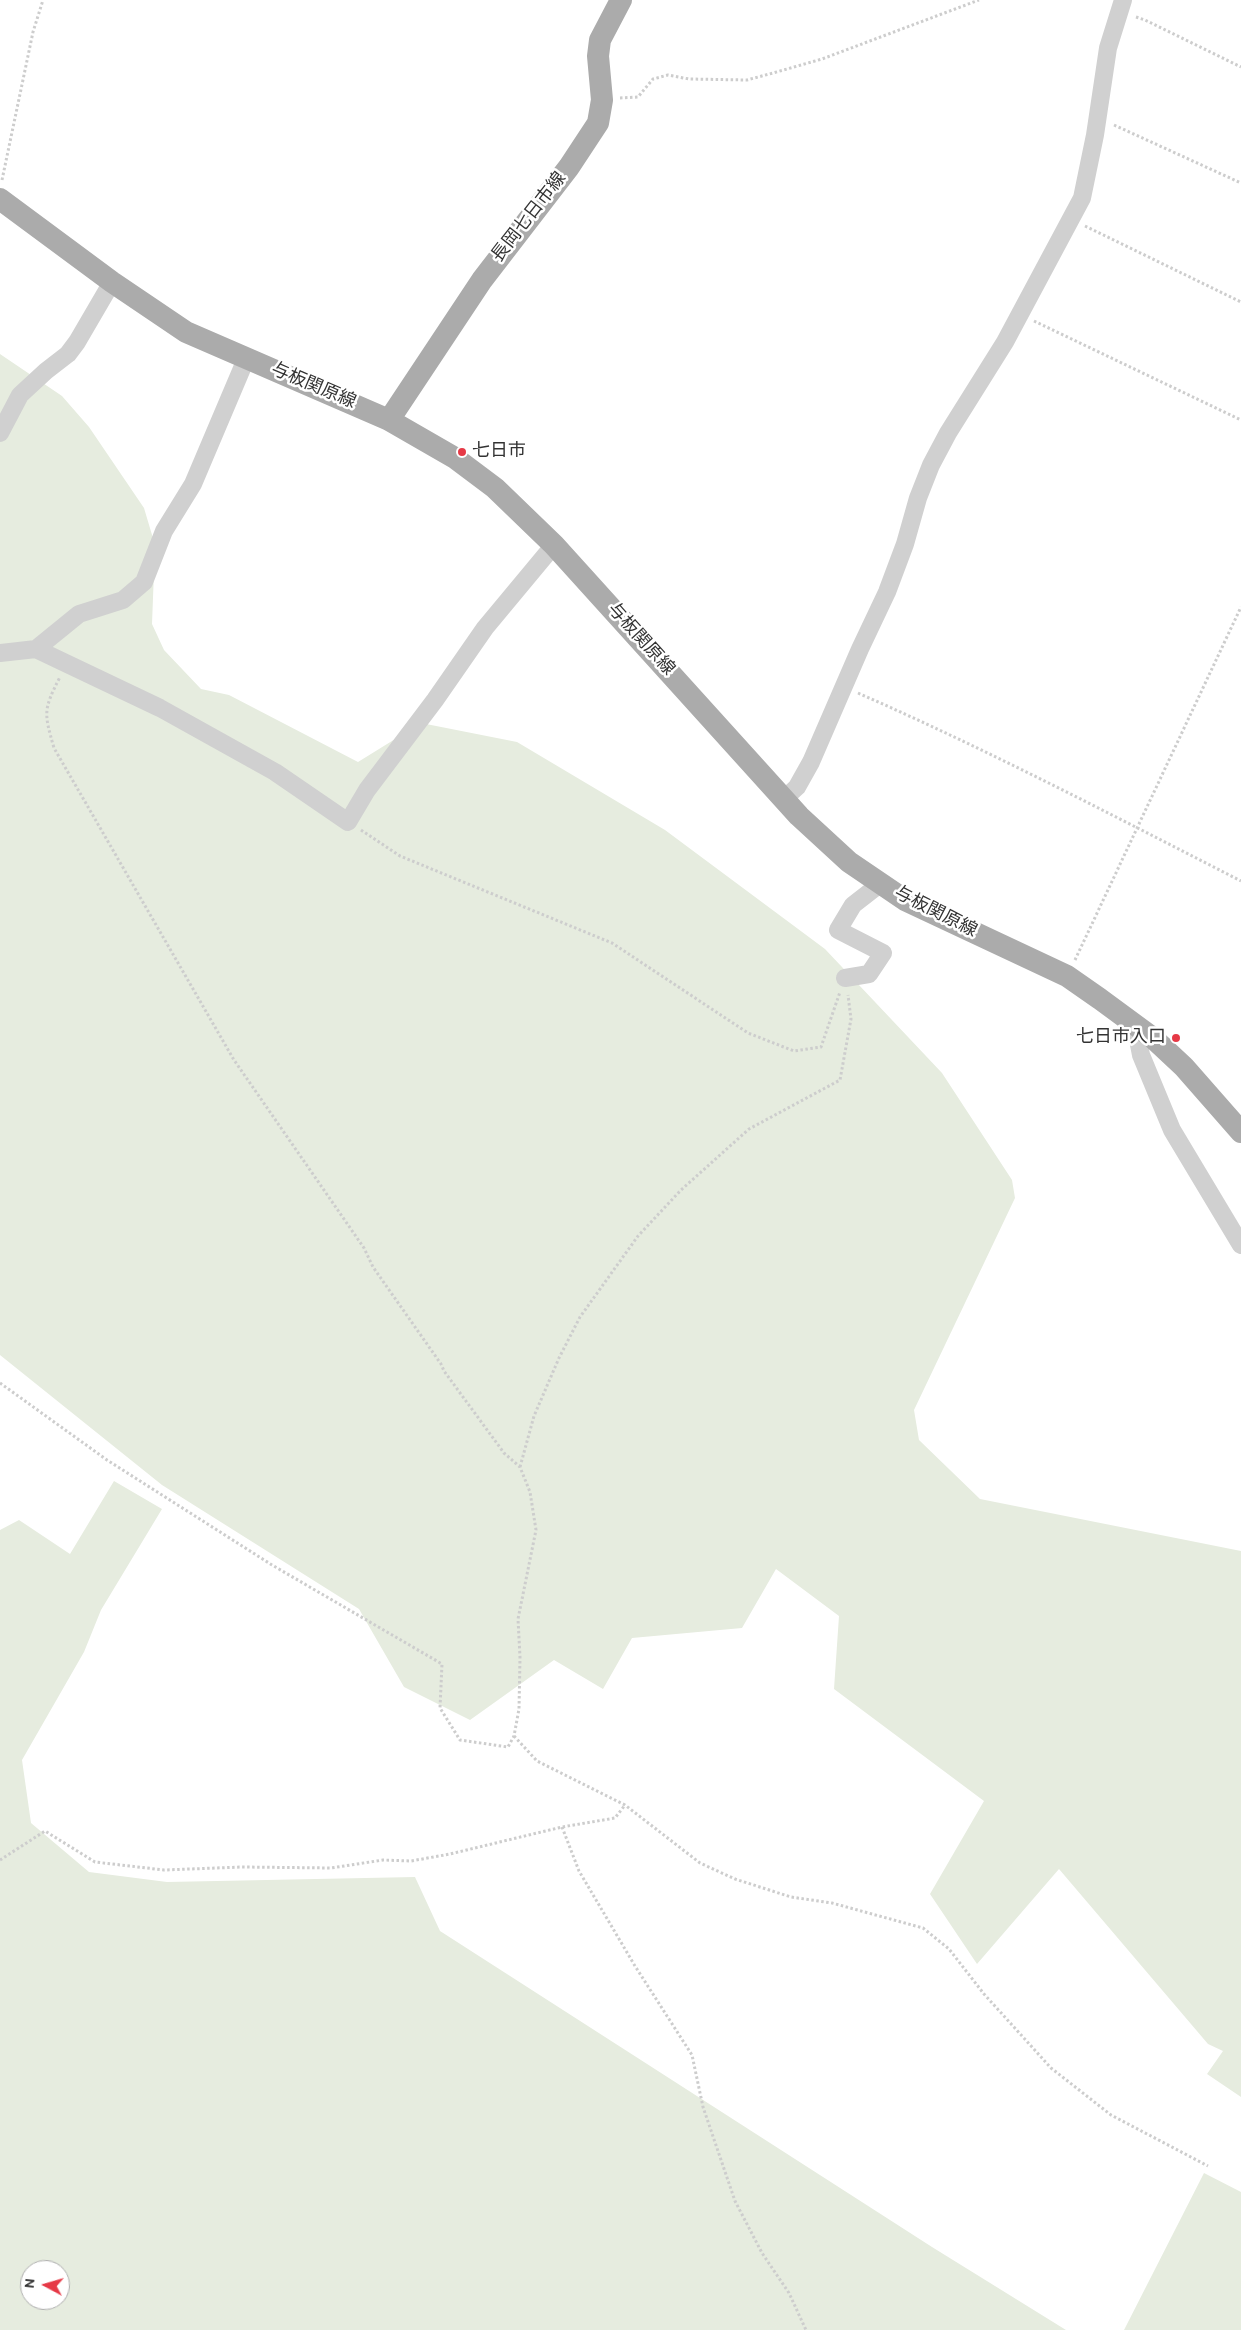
<!DOCTYPE html>
<meta charset="utf-8">
<style>
body{margin:0}
#map{position:relative;width:1241px;height:2330px;overflow:hidden;background:#fff;font-family:Overpass,sans-serif}
canvas{display:block}
.north{position:absolute;left:20px;top:2260px;width:50px;height:50px;box-sizing:border-box;background:#fff;border:1px solid #adadad;border-radius:50%;rotate:276deg;font-size:14px;font-weight:700;line-height:20px;text-align:center;color:#333}
.north::after{content:'';display:block;margin:auto;width:18px;height:22px;background:#e63946;clip-path:polygon(50% 0,100% 100%,50% 72%,0 100%)}
</style>
<div id="map">
<canvas width="1241" height="2330"></canvas>
<div class="north">N</div>
</div>
<script>
const c = document.querySelector('canvas').getContext('2d');
c.lineJoin = 'round';
function fill(path, color) {
  c.fillStyle = color;
  c.fill(path, 'evenodd');
}
function trace(path, color, width, dash) {
  c.strokeStyle = color;
  c.lineWidth = width;
  c.lineCap = dash ? 'butt' : 'round';
  c.setLineDash(dash || []);
  c.stroke(path);
}
function drawText(font, color, halo, rows, align = 'center') {
  c.font = font + ' Overpass,"Noto Sans JP",sans-serif';
  c.lineWidth = 5;
  c.setLineDash([]);
  c.textBaseline = 'middle';
  c.strokeStyle = halo;
  c.fillStyle = color;
  for (const [text, x, y, turn = 0] of rows) {
    c.save();
    c.translate(x, y);
    c.rotate((+turn || 0) * Math.PI / 180);
    c.textAlign = isNaN(turn) ? turn : align;
    if (halo) c.strokeText(text, 0, 0);
    c.fillText(text, 0, 0);
    c.restore();
  }
}
const green = new Path2D(`
 M0,354l62,42 27,31 55,81 11,37 -3,79 12,26 37,39 28,6 129,67 63,-39 96,19 148,88 160,119 117,124 70,107 3,18 -101,212 5,30 61,59 261,52v546l-34,-23 16,-23 -15,-7 -149,-175 -82,95 -47,-70 54,-93 -150,-112 5,-73 -63,-47 -34,59 -110,10 -29,51 -49,-29 -84,60 -66,-33 -45,-78 -197,-124 -162,-130z
 M114,1481l48,28 -61,101 -17,42 -62,108 9,63 58,49 78,10 248,-5 25,54 492,316 134,83h-1066v-800l19,-10 51,34zM30,2270h30v30h-30z
 M1204,2173l37,19v138h-117z`);
const path = new Path2D(`
 M1136,17l9,3 96,47
 M620,98l18,-1 15,-18 15,-4 21,4 58,1 26,-7 49,-14 157,-59
 M1114,125l127,58
 M2,180l31,-148 10,-32
 M1085,226l156,76
 M1034,321l207,99
 M858,693c130,57 256,123 383,188
 M361,830l39,26 212,87 136,90 46,18 27,-4 19,-55
 M1075,960l166,-353
 M0,1383l107,77 165,105 170,99 -2,44 20,32 48,7 6,-11 5,-27 1,-52 -2,-38 18,-89 -6,-38 -10,-25 -16,-14 -60,-82 -3,-7 -68,-97 -9,-19 -130,-188 -180,-312c-10,-35 -11,-38 6,-71
 M520,1467l14,-51 25,-58 21,-41 58,-81 43,-46 68,-61 91,-49 11,-61 -3,-24
 M514,1736l23,25 88,44 75,58 35,16 56,18 41,6 91,25 26,21 35,45 67,74 60,47 97,51
 M562,1827l17,44 56,95 57,89 11,52 32,94 27,52 27,40 17,37
 M0,1860l45,-29 50,31 69,8 78,-3 89,1 52,-8 28,1 39,-7 112,-27 53,-9 10,-13`);
const minor = new Path2D(`
 M0,433l20,-38 26,-24 22,-17 9,-12 35,-60
 M36,649l124,59 115,64 73,50 19,-32 68,-90 50,-72 69,-83
 M0,653l36,-4 43,-35 44,-14 21,-18 20,-51 29,-47 53,-125
 M783,800l14,-13 14,-25 49,-113 27,-57 18,-48 13,-46 13,-33 17,-32 57,-91 77,-144 13,-63 13,-87 15,-48
 M845,978l24,-4 14,-21 -45,-23 15,-25 27,-21
 M1135,1024l6,31 31,75 69,115`);
const major = new Path2D(`
 M0,199l112,83 74,50 203,88 66,38 40,30 59,57 245,271 50,46 56,38 162,76 33,23 53,39 31,29 57,65
 M389,420l93,-140 87,-113 29,-44 4,-23 -4,-44 2,-16 21,-40`);
const markers = [
 [462,452,5,"#e63946"],
 [1176,1038,5,"#e63946"]
];
const streetNames = [
 ["長岡七日市線",530,218,-52],
 ["与板関原線",313,387,23],
 ["与板関原線",640,640,48],
 ["与板関原線",935,913,27]
];
const poiNames = [
 ["七日市",472,452],
 ["七日市入口",1166,1038,"right"]
];
fill(green, '#e6ecdf');
trace(path, '#cdcdcd', 3, [2.5, 2.5]);
trace(minor, '#d0d0d0', 18);
trace(major, '#ababab', 22);
for (const [x, y, r, color] of markers) {
  const dot = new Path2D();
  dot.arc(x, y, r, 0, 2 * Math.PI);
  c.fillStyle = color;
  c.fill(dot);
  trace(dot, '#fff', 2);
}
drawText('18px', '#333', '#fff', streetNames);
drawText('18px', '#333', '#fff', poiNames, 'left');
</script>
